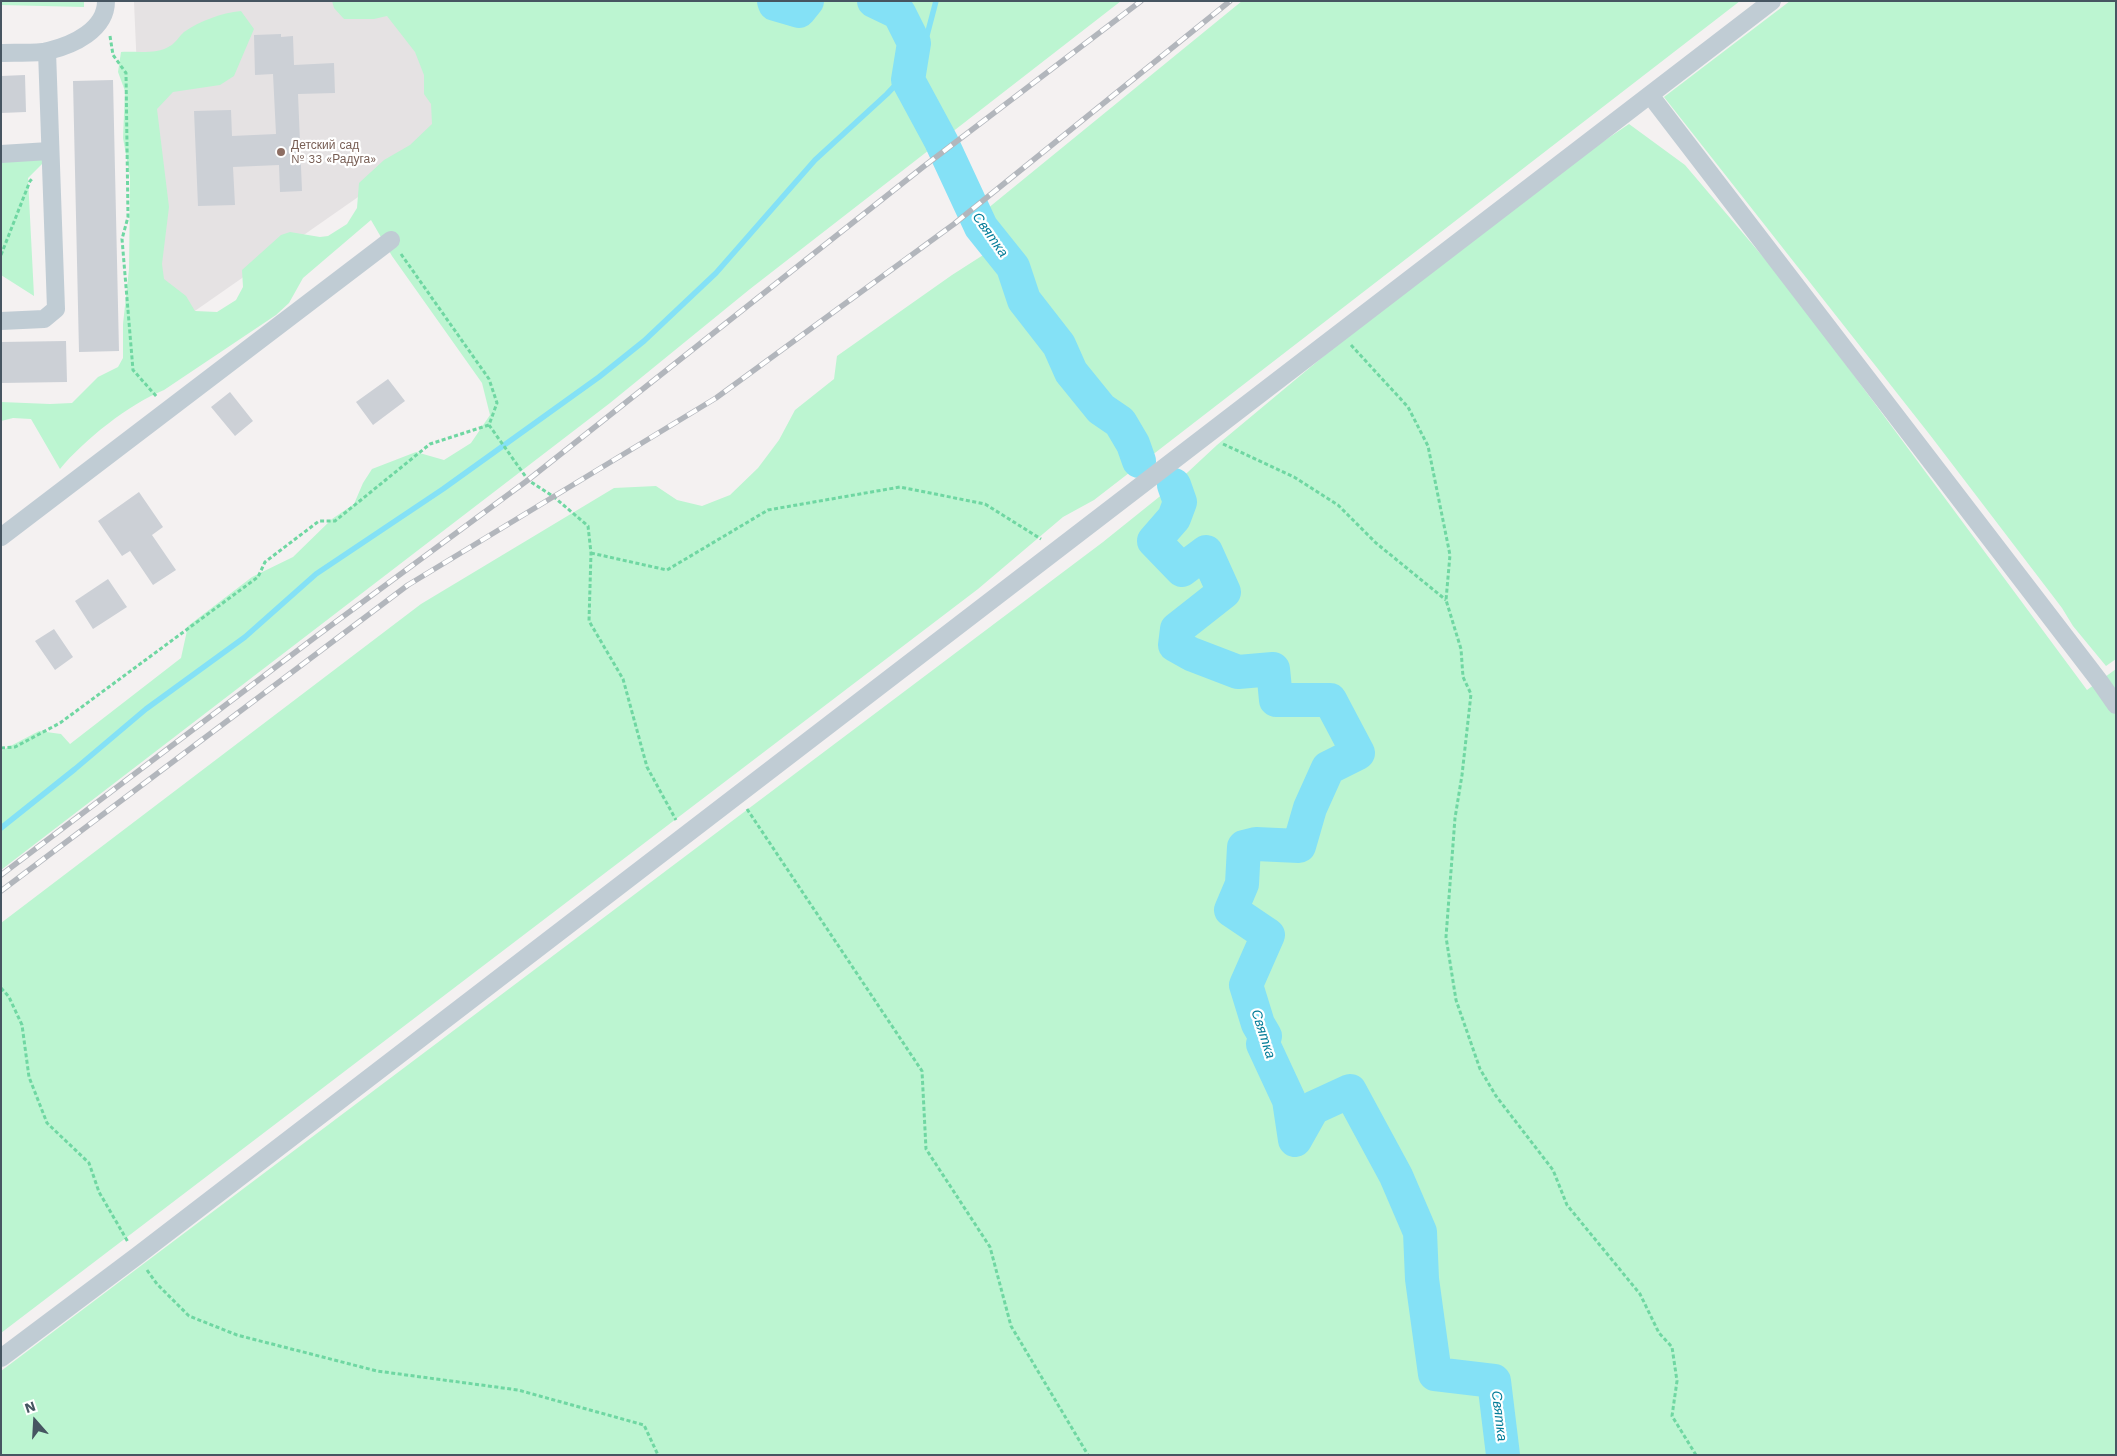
<!DOCTYPE html>
<meta charset="utf-8">
<style>
body{margin:0}
#map{position:relative;width:2117px;height:1456px;overflow:hidden;background:#f4f1f1;font-family:"Work Sans",sans-serif}
canvas{display:block}
.frame{position:absolute;inset:0;border:2px solid #465561;pointer-events:none}
.north{position:absolute;left:10px;top:1396px;width:50px;height:50px;-webkit-text-stroke:4px #fff;paint-order:stroke;rotate:341deg;font-size:14px;font-weight:700;line-height:20px;text-align:center;color:#465561}
.north::after{content:'';display:block;margin:auto;width:18px;height:22px;background:#465561;clip-path:polygon(50% 0,100% 100%,50% 72%,0 100%)}
</style>
<div id="map">
<canvas width="2117" height="1456"></canvas>
<div class="frame"></div>
<div class="north">N</div>
</div>
<script>
const c = document.querySelector('canvas').getContext('2d');
c.lineJoin = 'round';
function fill(path, color) {
  c.fillStyle = color;
  c.fill(path, 'evenodd');
}
function trace(path, color, width, dash) {
  c.strokeStyle = color;
  c.lineWidth = width;
  c.lineCap = dash ? 'butt' : 'round';
  c.setLineDash(dash || []);
  c.stroke(path);
}
function drawText(font, color, halo, rows, align = 'center') {
  c.font = font + ' "Work Sans",sans-serif';
  c.lineWidth = 4.5;
  c.setLineDash([]);
  c.textBaseline = 'middle';
  c.strokeStyle = halo;
  c.fillStyle = color;
  for (const [text, x, y, turn = 0] of rows) {
    c.save();
    c.translate(x, y);
    c.rotate((+turn || 0) * Math.PI / 180);
    c.textAlign = isNaN(turn) ? turn : align;
    if (halo) c.strokeText(text, 0, 0);
    c.fillText(text, 0, 0);
    c.restore();
  }
}
const education = new Path2D(`
 M396,1l91,106 -338,236 -15,-341z`);
const green = new Path2D(`
 M1,1h83v6l-83,-2z
 M332,1h789l-371,288 -140,114 -609,467v-119l38,-20 22,3 9,10 111,-86 7,-32 64,-49 41,-20 39,-38 22,-15 9,-21 9,-14 44,-17 28,8 27,-17 19,-28 -8,-32 -90,-127 -21,-36 -68,58 -14,25 -13,12 -112,75c-35,14 -80,50 -104,79l-29,-50 -18,-1 -12,3v-19l49,2 22,-1 26,-26 20,-10 5,-9v-34l6,-55 1,-92 -7,-39 2,-47 -7,-19 3,-20c15,-1 35,3 49,-6 6,-3 9,-10 14,-14 16,-11 37,-19 57,-21l13,18 -20,47 -14,9 -47,7 -16,17 12,98 -7,57 2,15 22,17 9,15 22,1 19,-12 7,-13 -1,-17 39,-35 9,-3 30,5 8,-1 19,-12 10,-16 2,-25 25,-23 26,-15 22,-21 -1,-20 -7,-10v-19l-9,-23 -28,-36 -13,3h-30l-10,-11z
 M1242,1h498l-646,499 -31,17 -85,72 -977,744v-410l420,-319 193,-116 42,-2 21,14 25,6 28,-11 28,-27 21,-28 16,-30 39,-31 3,-23 115,-81 53,-34 -18,-32z
 M1790,1h326v658l-10,7 -33,-40 -11,-18 -132,-173 -266,-338z
 M1629,124l56,41 102,120 300,405 29,-21v786h-2115v-84l1102,-829 71,-57 43,-40 270,-225z
 M42,159v5l-14,14 6,118 -33,-21v-113z`);
const stream = new Path2D(`
 M1,828l74,-59 71,-60 99,-72 71,-63 127,-85 156,-112 45,-36 72,-68 99,-113 72,-66 34,-36 15,-57`);
const river = new Path2D(`
 M774,1l1,3 24,7 8,-10
 M874,1l25,12 15,30 -6,37 33,61 40,86 32,40 11,33 35,45 12,27 30,37 19,13 13,22 6,17
 M1174,485l6,17 -6,16 -20,23 28,29 24,-18 18,40 -47,37 -2,16 16,9 47,18 35,-3 3,31h54l28,53 -30,15 -18,40 -11,38 -43,-2 -12,3 -2,37 -11,26 37,25 -22,50 12,39 7,12 -2,8 26,56 6,40 18,-32 37,-17 46,85 24,56 2,47 13,95 59,7 9,74`);
const building = new Path2D(`
 M281,34v3l12,-1 1,29 40,-2 1,30 -37,1 4,97 -22,1 -1,-27 -46,2 2,38 -37,1 -4,-95 37,-1 1,26 44,-2 -3,-60 -18,1 -1,-40z
 M25,75l1,37 -25,1v-37z
 M113,80l6,271 -40,1 -6,-271z
 M66,341l1,41 -66,1v-41z
 M388,379l17,22 -32,24 -17,-23z
 M230,392l23,29 -18,15 -24,-29z
 M139,492l24,35 -11,8 24,35 -23,15 -23,-34 -8,5 -24,-35z
 M108,579l19,28 -34,22 -18,-28z
 M54,629l19,28 -18,13 -20,-29z`);
const path = new Path2D(`
 M110,36l3,19 13,18 2,144 -6,22 11,131 24,27
 M401,254l88,125 8,24 -8,22 39,55 26,17 34,29 3,27 -2,68 34,58 24,88 29,53
 M1,255l29,-74 3,-3
 M1351,345l57,62 20,39 22,109 -4,45 15,49 2,28 8,17 -9,81 -7,43 -9,119 10,63 24,69 16,27 57,74 14,35 73,89 19,39 13,14 5,34 -5,35 24,39
 M1223,444l71,33 44,28 38,38 70,57
 M591,553l76,17 101,-60 132,-23 85,17 56,35
 M1,748l14,-1 45,-24 198,-146 7,-15 54,-41h16l95,-77 59,-19
 M747,809l175,262 4,78 64,98 21,79 77,129
 M1,988l8,9 13,28 7,52 18,46 42,40 10,29 29,50
 M147,1270l10,14 32,32 48,19 140,36 141,19 126,35 14,30`);
const minor = new Path2D(`
 M1,53c15,-1 33,1 47,-2 25,-6 58,-21 58,-50
 M1650,95l450,587 16,23
 M1,154l48,-3
 M1,321l43,-2 12,-10 -9,-258
 M1,537l390,-297
 M1,1358l136,-102 1635,-1255`);
const rail = new Path2D(`
 M1,875l317,-240 210,-155 395,-313 218,-166
 M1,891l407,-306 308,-187 238,-174 276,-223`);
const markers = [
 [281,152,5,"#8d6e63"]
];
const educationNames = [
 ["Детский сад",291,145],
 ["№ 33 «Радуга»",291,159]
];
const waterNames = [
 ["Святка",990,235,55],
 ["Святка",1263,1034,72],
 ["Святка",1499,1416,83]
];
fill(education, '#e5e2e3');
fill(green, '#bcf5d1');
trace(stream, '#84e1f6', 5.5);
trace(river, '#84e1f6', 34);
fill(building, '#ccd0d6');
trace(path, '#6fd7a2', 3, [4, 2.5]);
trace(minor, '#c0ccd4', 18);
trace(rail, '#b2b6bc', 5.5);
trace(rail, '#fff', 4, [11]);
for (const [x, y, r, color] of markers) {
  const dot = new Path2D();
  dot.arc(x, y, r, 0, 2 * Math.PI);
  c.fillStyle = color;
  c.fill(dot);
  trace(dot, '#fff', 2);
}
drawText('12px', '#785e54', '#fff', educationNames, 'left');
drawText('italic 14px', '#037c98', '#fff', waterNames);
</script>
